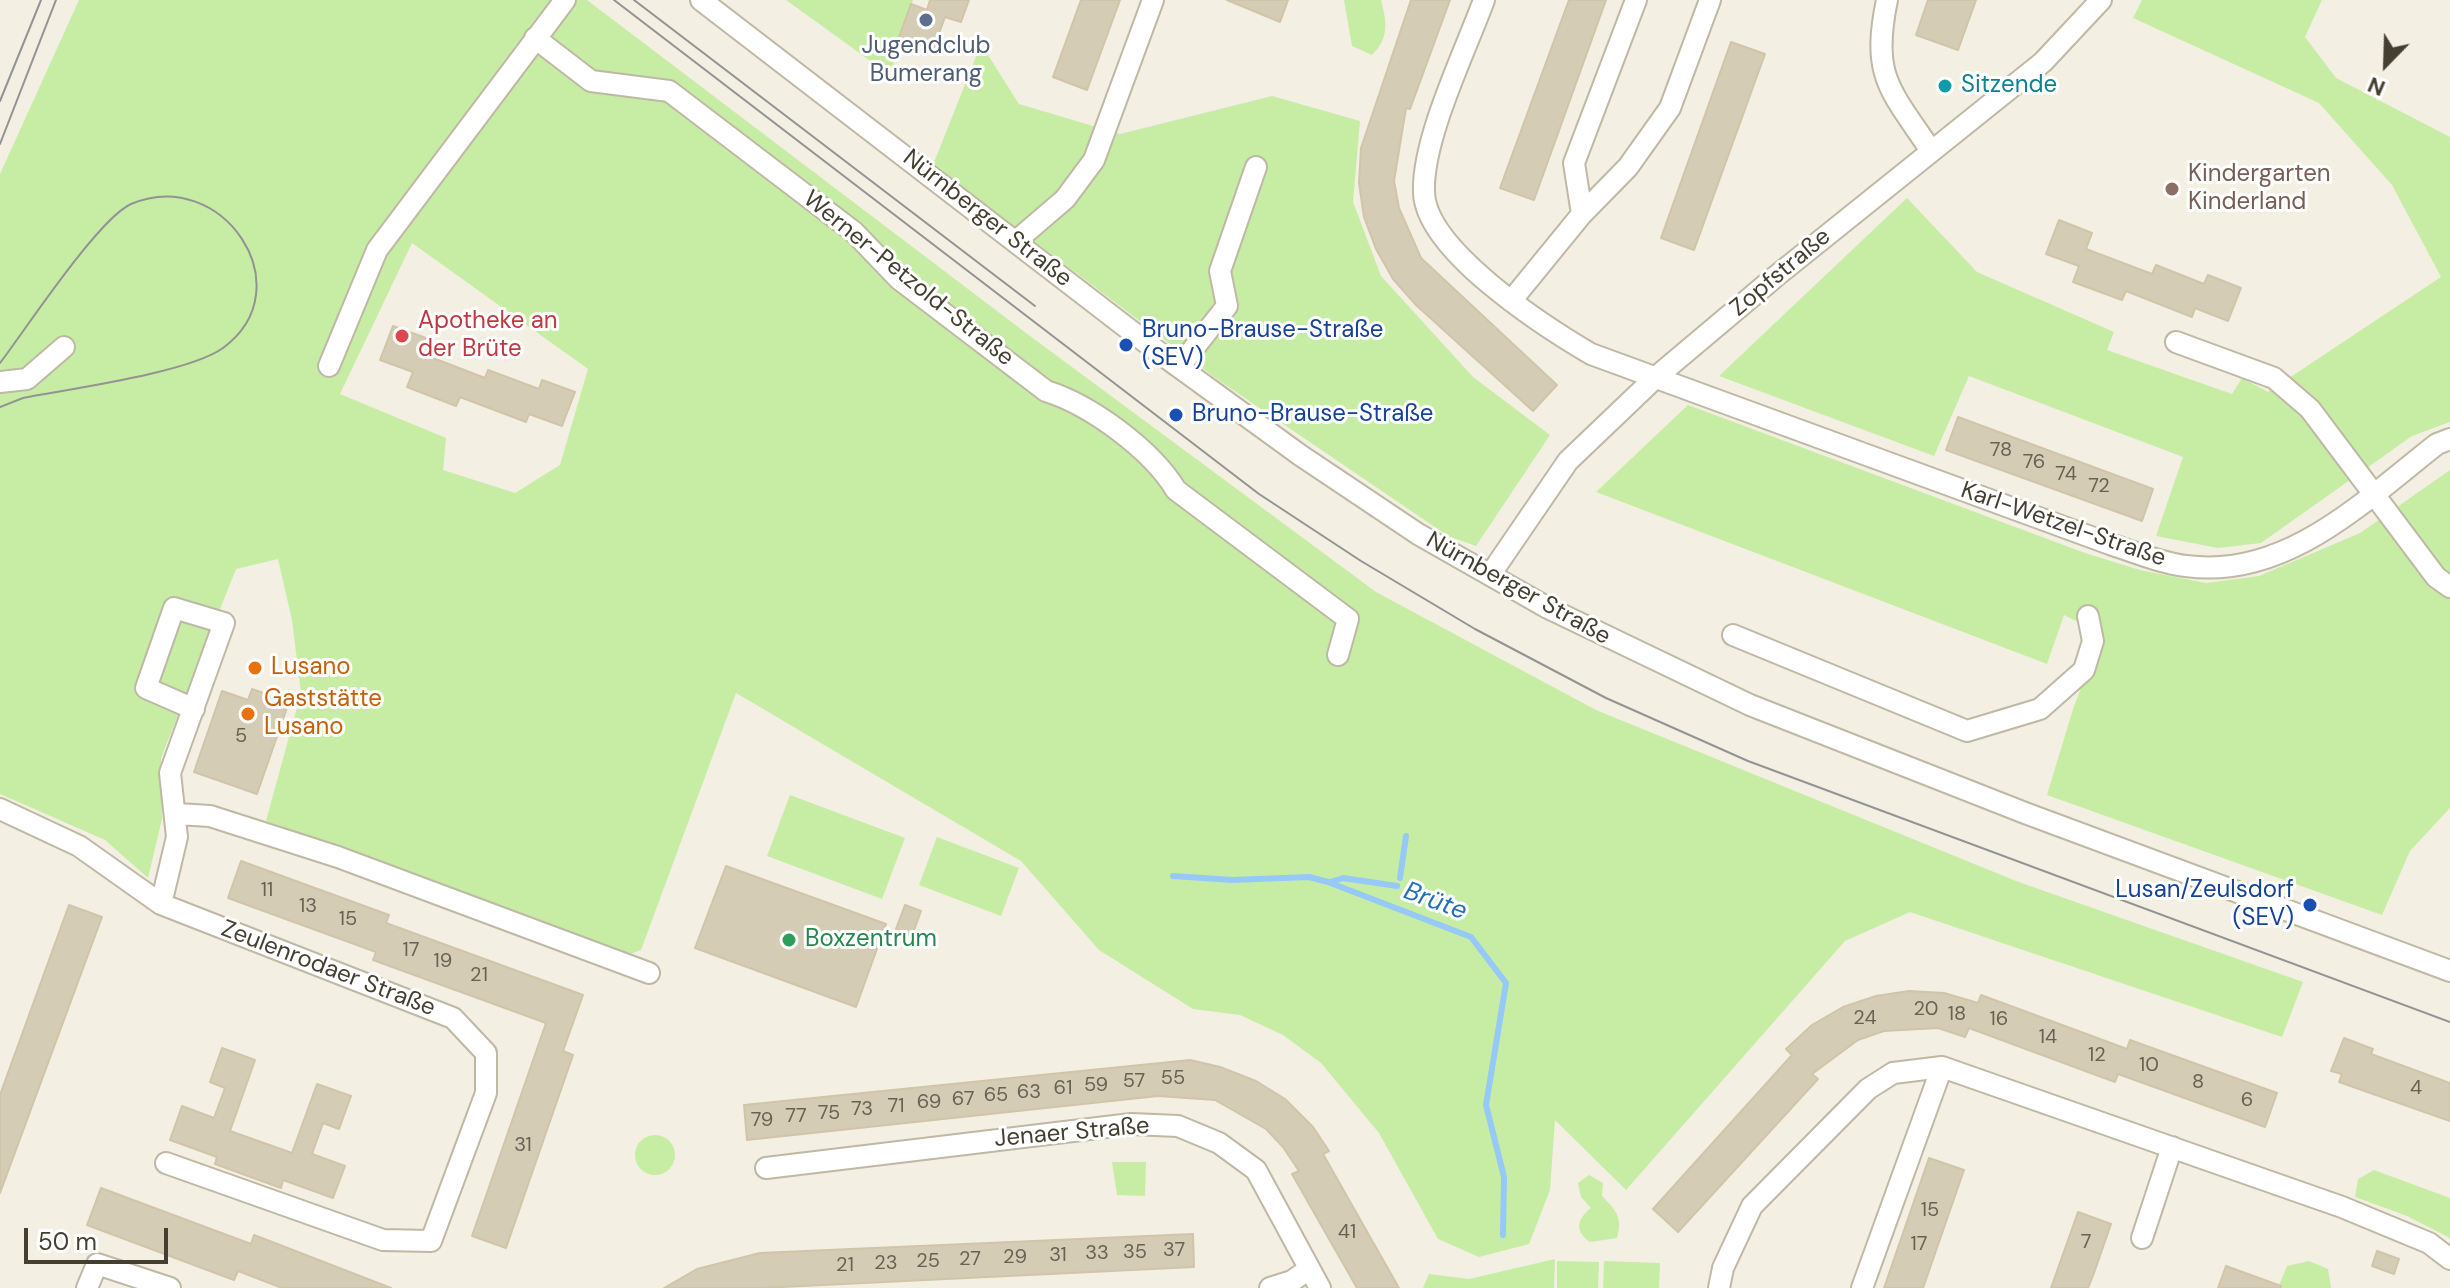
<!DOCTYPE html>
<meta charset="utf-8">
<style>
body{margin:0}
#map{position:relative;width:2450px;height:1288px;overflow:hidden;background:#f3efe2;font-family:"DM Sans",sans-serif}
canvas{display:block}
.north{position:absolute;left:2346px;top:24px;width:80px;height:80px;-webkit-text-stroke:6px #fff;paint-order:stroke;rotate:203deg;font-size:22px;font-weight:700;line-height:32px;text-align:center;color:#453f32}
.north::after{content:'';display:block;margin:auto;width:28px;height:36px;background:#453f32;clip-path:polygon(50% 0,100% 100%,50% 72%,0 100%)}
.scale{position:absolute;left:24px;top:1228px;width:144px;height:36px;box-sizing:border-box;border:4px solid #453f32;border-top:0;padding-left:10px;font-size:24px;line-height:28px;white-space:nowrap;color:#453f32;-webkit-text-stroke:6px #fff;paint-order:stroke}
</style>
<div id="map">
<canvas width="2450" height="1288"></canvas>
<div class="north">N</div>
<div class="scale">50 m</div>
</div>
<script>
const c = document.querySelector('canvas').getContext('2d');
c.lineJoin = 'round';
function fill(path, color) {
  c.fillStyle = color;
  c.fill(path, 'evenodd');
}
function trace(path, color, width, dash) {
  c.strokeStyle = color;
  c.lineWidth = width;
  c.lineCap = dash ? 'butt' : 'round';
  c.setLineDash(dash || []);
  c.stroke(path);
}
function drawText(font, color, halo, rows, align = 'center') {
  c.font = font + ' "DM Sans",sans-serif';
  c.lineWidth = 6;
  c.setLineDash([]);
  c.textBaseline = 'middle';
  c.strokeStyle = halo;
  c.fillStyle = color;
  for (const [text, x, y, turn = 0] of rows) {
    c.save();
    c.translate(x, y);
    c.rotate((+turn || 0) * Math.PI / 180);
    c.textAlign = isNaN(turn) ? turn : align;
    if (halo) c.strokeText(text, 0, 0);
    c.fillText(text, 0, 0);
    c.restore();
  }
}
const green = new Path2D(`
 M79,0h508l439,333 350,259 220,118 420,171 287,101 -21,55 -372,-125 -65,29 -219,249 -71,-70 -5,70 -21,54 -50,13 -41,-18 -59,-106 -58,-70 -38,-28 -43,-20 -47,-6 -94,-59 -78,-89 -285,-168 -95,257 -11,4 -364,-133 35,-128 -9,-73 -14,-61 -42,10 -75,189 1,61 -14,59 -43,-38 -105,-46v-620zM412,243l176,126 -28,96 -45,28 -72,-23 3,-32 -106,-44z
 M786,0h127l-23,75z
 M1344,0h37c6,23 8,38 -9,55l-20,-9z
 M2142,0h180l-17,37 31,41 114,59v285l-38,14 -151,107 -43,5 -62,-12 27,-79 -214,-81 -35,80 -215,-80 188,-178 70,74 137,60 -7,18 125,44 10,-16 26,14 173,-115 -49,-92 -73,-82 -186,-85z
 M981,44l38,60 101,30 152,-38 88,25 -7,81 28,74 92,101 77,58 -74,111 -28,-10 -234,-159 -281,-212z
 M1688,405l397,148 55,17 66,13 53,-7 101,-43 90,-63v338l-40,43 -28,64 -335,-120 26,-86 29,-75 -38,-19 -17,49 -451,-172z
 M790,795l115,43 -23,61 -115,-43z
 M937,837l82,31 -18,48 -82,-31z
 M635 1155a20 20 0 1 1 40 0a20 20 0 1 1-40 0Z
 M1112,1162h34l-1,34 -28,-1z
 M2374,1170l76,28v40l-43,-22 -52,-19 3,-18z
 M1589,1175l14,8 -1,13c14,14 21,22 15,42l-27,4c-16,-11 -13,-23 1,-34l-10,-11 -3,-14z
 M1555,1259l-1,29h-131l6,-14 40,5z
 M1557,1261l42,1 -1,26h-41z
 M1604,1261l56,2 -1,25h-56z
 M2309,1261l19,8 3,19h-53l9,-22z`);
const stream = new Path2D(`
 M1173,876l59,4 77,-3 19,5 143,55 35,46 -20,122 18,72 -1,58
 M1400,878l6,-42
 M1330,882l13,-4 54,8`);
const building = new Path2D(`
 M930,0h39l-8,22 -16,-5 -12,33 -34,-13 12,-33 16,6z
 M1081,0h39l-33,90 -34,-13z
 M1227,0h61l-8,22z
 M1411,0h39l-40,109 -4,-1 -12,73 5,27 22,50 136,127 -24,26 -117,-106 -23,-26 -17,-30 -12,-32 -5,-34 2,-35z
 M1569,0h37l-72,200 -34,-12z
 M1928,0h48l-18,50 -42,-15z
 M1731,42l34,12 -71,196 -33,-12z
 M2059,220l33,13 -6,16 66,25 4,-9 48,19 4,-9 33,13 -13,33 -33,-13 -3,9 -66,-26 -4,9 -49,-18 6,-16 -33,-12z
 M393,326l33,12 -6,15 65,25 3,-8 51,19 3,-9 33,12 -13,34 -33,-12 -3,8 -66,-25 -4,9 -49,-19 6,-15 -33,-12z
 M1958,417l195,72 -11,32 -196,-71z
 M252,689l37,13 -32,92 -63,-22 28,-81 26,9z
 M241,861l148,54 -3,8 197,72 -20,56 10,4 -67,193 -34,-12 74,-213 -173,-63 3,-8 -148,-54z
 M726,866l160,58 -30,83 -161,-59z
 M69,905l33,12 -102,276v-98z
 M905,905l16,6 -9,25 -16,-7z
 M1909,991l35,2 34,10 3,-8 146,54 3,-9 147,53 -12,34 -147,-53 -3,8 -146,-54 -4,9 -27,-9 -54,3 -26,9 -46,34 6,5 -140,153 -25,-23 139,-154 -6,-6 26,-24 31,-18 33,-11z
 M2344,1038l29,11 -2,5 79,29v38l-111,-39 3,-8 -11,-3z
 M222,1048l33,12 -25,71 62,22 25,-69 34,12 -12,33 -16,-6 -11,31 33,12 -12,32 -50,-18 -2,8 -66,-24 2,-7 -47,-17 12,-34 32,12 11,-30 -15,-6z
 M1190,1060l30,7 36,14 29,18 28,28 16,24 -6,3 76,134h-42l-65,-114 7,-3 -16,-24 -17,-18 -51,-29 -57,-4 -411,44 -3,-35z
 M1929,1158l35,12 -34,98 -7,20h-39z
 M101,1188l150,56 3,-9 137,53h-109l-44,-17 -4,9 -147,-55z
 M2078,1212l33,12 -17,49 -6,15h-37z
 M1193,1234l1,33 -433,21h-97l33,-19 63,-16z
 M2377,1251l22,8 -5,15 -22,-8z
 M2226,1266l55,20v2h-63z`);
const minor = new Path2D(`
 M701,0l460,354 139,101 118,79 130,74 202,97 275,108 425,158
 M1484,0c-19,52 -62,139 -60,192 1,58 121,135 167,162l519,190c24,8 51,19 76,22 100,14 179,-66 251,-122l13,-5
 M1887,0c-16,77 3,89 44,151
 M535,38l56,43 78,10 185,141 45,47 147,112c45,14 106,59 130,99l172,129 -10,36
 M1582,214l-8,-51 62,-163
 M1016,241l49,-42 29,-39 59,-160
 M1511,301l71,-87 46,-47 42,-59 40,-108
 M2176,342l98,36 36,31 126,168 14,10
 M329,366l48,-116 188,-250
 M1179,367l48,-61 -7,-35 36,-104
 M0,382l27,-3 37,-32
 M1490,575l78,-114 87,-83 120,-101 268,-215 58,-62
 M1733,635l234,96 73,-22 44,-39 9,-29 -5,-25
 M0,809l79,37 82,58 292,114 33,35v40l-55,148 -48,-1 -217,-77
 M177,814l33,2 128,41 311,116
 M161,904l16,-67 -7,-64 54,-150 -50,-15 -28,80 48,21
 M766,1168l365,-44 47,2 41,17 37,27 64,118
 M2142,1238l30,-91
 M87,1288l10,-24 73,24
 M1270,1288l22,-7 17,-12
 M1719,1288l4,-20 29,-62 116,-117 25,-16 49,-6 400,140 87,36 21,16
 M1862,1288l80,-221`);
const tram = new Path2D(`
 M614,0l645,494 102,67 114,68 131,69 142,63 702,261
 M634,0l401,306
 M0,101l41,-101
 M0,144l56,-144
 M0,363c26,-34 98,-144 131,-159 91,-39 174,84 92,144 -35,25 -154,41 -200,50l-23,9`);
const markers = [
 [926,20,8,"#5c6f8a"],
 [1945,86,8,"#0f9aa8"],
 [2172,189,8,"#8d6e63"],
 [402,336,8,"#e0444e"],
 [1126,345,8,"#1a4fb4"],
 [1176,415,8,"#1a4fb4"],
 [255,668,8,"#e8710a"],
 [248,714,8,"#e8710a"],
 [2310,905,8,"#1a4fb4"],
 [789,940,8,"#2e9e5b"]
];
const numberNames = [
 ["78",2001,451],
 ["76",2034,463],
 ["74",2066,475],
 ["72",2099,487],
 ["5",241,737],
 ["11",267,891],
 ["13",308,907],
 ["15",348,920],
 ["17",411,951],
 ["19",443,962],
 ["21",479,976],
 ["20",1926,1010],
 ["18",1957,1015],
 ["24",1865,1019],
 ["16",1999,1020],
 ["14",2048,1038],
 ["12",2097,1056],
 ["10",2149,1066],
 ["55",1173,1079],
 ["57",1134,1082],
 ["8",2198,1083],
 ["59",1096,1086],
 ["61",1063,1089],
 ["4",2416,1089],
 ["63",1029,1093],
 ["65",996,1096],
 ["67",963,1100],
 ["6",2247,1101],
 ["69",929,1103],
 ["71",896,1107],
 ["73",862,1110],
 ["75",829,1114],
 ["77",796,1117],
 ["79",762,1121],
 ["31",523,1146],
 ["15",1930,1211],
 ["41",1347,1233],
 ["7",2086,1243],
 ["17",1919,1245],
 ["37",1174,1251],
 ["35",1135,1253],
 ["33",1097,1254],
 ["31",1058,1256],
 ["29",1015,1258],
 ["27",970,1260],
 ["25",928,1262],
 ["23",886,1264],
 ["21",845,1266]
];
const serviceNames = [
 ["Jugendclub",926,47],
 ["Bumerang",926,75]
];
const cultureNames = [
 ["Sitzende",1961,86]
];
const educationNames = [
 ["Kindergarten",2188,175],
 ["Kinderland",2188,203]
];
const streetNames = [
 ["Nürnberger Straße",987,219,38],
 ["Zopfstraße",1781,273,-40],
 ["Werner-Petzold-Straße",908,279,39],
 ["Karl-Wetzel-Straße",2063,525,19],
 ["Nürnberger Straße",1518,589,29],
 ["Zeulenrodaer Straße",328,969,21],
 ["Jenaer Straße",1072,1133,-5]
];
const healthNames = [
 ["Apotheke an",418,322],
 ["der Brüte",418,350]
];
const transitNames = [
 ["Bruno-Brause-Straße",1142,331],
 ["(SEV)",1142,359],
 ["Bruno-Brause-Straße",1192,415],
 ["Lusan/Zeulsdorf",2294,891,"right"],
 ["(SEV)",2294,919,"right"]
];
const foodNames = [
 ["Lusano",271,668],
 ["Gaststätte",264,700],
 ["Lusano",264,728]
];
const leisureNames = [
 ["Boxzentrum",805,940]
];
const waterNames = [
 ["Brüte",1435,902,20]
];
fill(green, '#c7eda5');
trace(stream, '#96c8f8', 6);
fill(building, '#d5ccb6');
trace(building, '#d1c5a9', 2);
trace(minor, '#bfb8a4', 24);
trace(minor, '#fff', 20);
trace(tram, '#939393', 2);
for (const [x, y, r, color] of markers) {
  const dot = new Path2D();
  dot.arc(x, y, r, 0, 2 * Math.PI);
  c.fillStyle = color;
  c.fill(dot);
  trace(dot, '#fff', 3);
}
drawText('20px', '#696253', null, numberNames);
drawText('24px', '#4e5e75', '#fff', serviceNames);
drawText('24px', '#0d838f', '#fff', cultureNames, 'left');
drawText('24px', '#785e54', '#fff', educationNames, 'left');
drawText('24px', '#453f32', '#fff', streetNames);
drawText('24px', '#be3a42', '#fff', healthNames, 'left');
drawText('24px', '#164399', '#fff', transitNames, 'left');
drawText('24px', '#c56008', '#fff', foodNames, 'left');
drawText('24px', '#27864d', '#fff', leisureNames, 'left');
drawText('italic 26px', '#206ebc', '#fff', waterNames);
</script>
